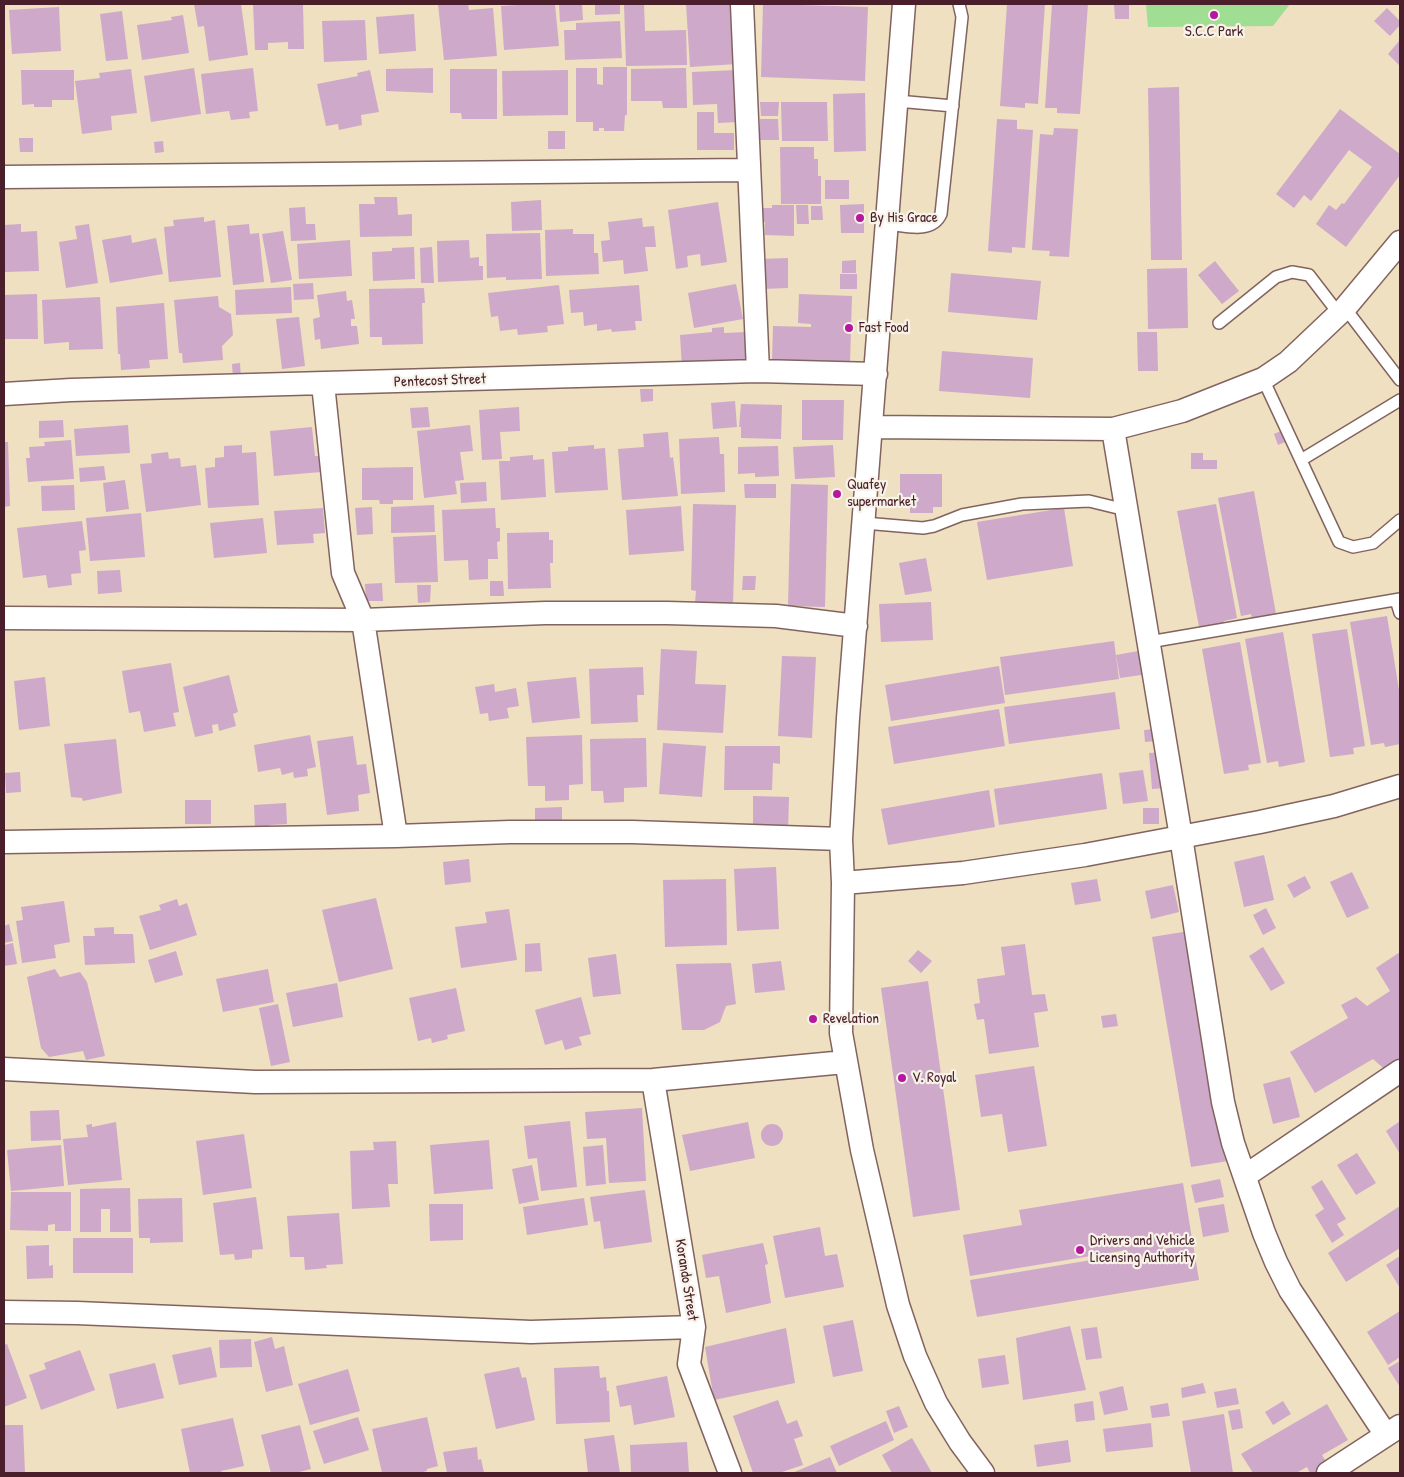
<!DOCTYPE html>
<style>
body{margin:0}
#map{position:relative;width:1404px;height:1477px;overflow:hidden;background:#eee0c0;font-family:"Patrick Hand",sans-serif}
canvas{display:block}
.frame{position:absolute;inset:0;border:5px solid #4a1f2b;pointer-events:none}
</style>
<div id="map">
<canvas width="1404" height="1477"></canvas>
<div class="frame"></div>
</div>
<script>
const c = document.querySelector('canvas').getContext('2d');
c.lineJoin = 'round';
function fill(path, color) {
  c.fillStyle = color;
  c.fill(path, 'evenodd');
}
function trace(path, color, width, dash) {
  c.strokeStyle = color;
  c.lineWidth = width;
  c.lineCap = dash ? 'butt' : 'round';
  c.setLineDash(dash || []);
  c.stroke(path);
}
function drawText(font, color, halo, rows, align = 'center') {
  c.font = font + ' "Patrick Hand",sans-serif';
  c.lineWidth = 4.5;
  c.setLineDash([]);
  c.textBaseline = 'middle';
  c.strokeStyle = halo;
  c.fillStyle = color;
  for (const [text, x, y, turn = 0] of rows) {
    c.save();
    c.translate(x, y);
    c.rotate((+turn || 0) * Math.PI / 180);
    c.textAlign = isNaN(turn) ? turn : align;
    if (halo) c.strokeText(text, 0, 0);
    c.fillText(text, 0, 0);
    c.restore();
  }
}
const green = new Path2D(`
 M1146,4h144l-17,22 -125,1z`);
const building = new Path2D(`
 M194,4h47l7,51 -39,6 -5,-35 -6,1z
 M253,4h50l1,45h-16v-7l-20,1v7h-13z
 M438,4h30l1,6 24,-2 4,48 -53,4z
 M535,4h20l4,42 -55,4 -3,-44z
 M559,4h23l1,16 -23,2z
 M595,4h25v10l-25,1z
 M624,4h20l1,27 41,-1 1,35 -61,1z
 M686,4h47l4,60 -47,3z
 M763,4l105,3 -3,74 -104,-4z
 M1007,4h38l-7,100 -13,-1v5l-25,-2z
 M1052,4h36l-8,110 -23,-1v-5h-12z
 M1114,4h15v15h-14z
 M59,7l2,44 -49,3 -3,-44z
 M1387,8l13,13v4l-10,11 -16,-15z
 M122,11l6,48 -22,2 -6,-47z
 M414,14l2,37 -37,3 -3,-37z
 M183,15l6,38 -47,7 -5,-35 35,-5 -1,-3z
 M365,20l2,40 -43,2 -2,-41z
 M620,21l2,37 -57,2 -1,-30h12v-7z
 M1400,40v26l-12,-12z
 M603,67h24v48h-2l-1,16h-20v-3h-5v3h-6v-9h-17v-54h21v16l6,1z
 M194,68l7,46 -50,8 -7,-46z
 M253,68l5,43 -9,1 1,6 -19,2 -2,-9 -23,3 -5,-40z
 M433,68v25l-47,-2v-22z
 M686,68l1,40h-24l-1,-7h-31v-32z
 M131,69l6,44 -26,3 1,14 -30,4 -7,-53 25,-3 -1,-5z
 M450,69h47v50h-35l-1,-6h-11z
 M21,70h53v30h-22v7h-18v-3l-12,1z
 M370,70l9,42 -18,3 1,10 -23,5 -1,-6 -12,2 -9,-42 41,-8 -1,-3z
 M568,70v45l-65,1 -1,-45z
 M737,70l1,52 -20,1 -1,-19 -24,1 -1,-33z
 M1179,87l3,173h-31l-3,-172z
 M865,93l1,58 -32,1 -1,-58z
 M760,102h19l-1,14h-17z
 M781,102h46l1,39h-46z
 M1340,109l60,45v21l-54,72 -30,-23 13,-19 7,5 6,-7 2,1 28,-37 -23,-17 -38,51 -7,-6 -10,13 -18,-14z
 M697,112h17v21h20v17h-37z
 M760,119h18l1,21h-19z
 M997,119l20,1v9l16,1 -8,118 -13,-1v6l-24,-2z
 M1054,128l24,1 -9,128 -20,-1 1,-5 -18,-1 8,-116 13,1z
 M548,131h17v18h-17z
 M19,138h14v14h-13z
 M163,141l1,11 -9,1 -1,-11z
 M780,147h34v12h4v17h3v28h-40z
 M825,180h24v19h-24z
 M374,197h23l1,18 14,-1v22l-52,1 -1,-33h16z
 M541,200l1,30 -30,1 -1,-29z
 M718,202l9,60 -26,4 -1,-12 -13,2 1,11 -12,2 -8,-59z
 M864,204v29h-23l-1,-28z
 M772,205h22v31l-29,-1v-13h-3v-14h10z
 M796,205h12l1,19h-12z
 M811,206h11l1,14h-12z
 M305,207l1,17h9l1,16 -25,1 -2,-33z
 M204,217v5l11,-2 6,57 -52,5 -5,-55 10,-1 -1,-6z
 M642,218l1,9 11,-1 2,21h-11l3,24 -24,3 -1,-14 -20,2 -2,-21 9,-1 -2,-18z
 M21,224v8l16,-1 2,40 -35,1v-47z
 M89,224l9,59 -32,5 -7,-46 18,-3 -2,-13z
 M249,224l1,10 9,-1 5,49 -31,3 -6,-59z
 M573,229v5h21v19h4l1,21 -53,2 -1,-46z
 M283,231l9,49 -21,3 -9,-49z
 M540,233l2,46 -36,1v-3l-19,1 -1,-44z
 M131,235l1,8 24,-5 7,36 -53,9 -8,-43z
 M350,240l2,36 -53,3 -2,-35z
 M469,240l1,18 9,-1v9h4v14l-45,2 -1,-41z
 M414,247l1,32 -42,2 -1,-29 20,-1v-3z
 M432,247l2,36h-13l-1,-35z
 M788,258v30l-26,1 -1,-30z
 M856,260v13h-14v-12z
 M1215,261l24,30 -17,13 -24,-29z
 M1187,268l1,60 -40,1 -1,-60z
 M951,273l90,8 -4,39 -89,-8z
 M840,274h17v15h-17z
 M313,283l1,16 -20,1 -1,-16z
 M736,284l7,35 -49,9 -6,-35z
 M559,285l5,39 -17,2 1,6 -30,3 -1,-6 -17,2 -2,-15 -7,1 -3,-24z
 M639,285l3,36h-7l1,9 -24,2 -1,-3 -14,2v-7l-13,2 -1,-14 -12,1 -2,-23z
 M291,287l1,26 -56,2 -1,-25z
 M424,288l1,15h-3l1,41 -41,1v-8h-12l-1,-48z
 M346,291l1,10 5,-1 3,19h-4v7h6l2,18 -38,5 -1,-10 -5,1 -2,-21 7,-2 -3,-22z
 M37,294l1,45h-34v-44z
 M799,294l53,2 -2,68 -78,-2 1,-36 38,1v-3l-13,-1z
 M218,296l1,11 12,7 2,21 -11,11 1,14 -40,3 -1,-10h-3l-5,-53z
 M100,297l3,52 -34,1v-8l-25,2 -2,-44z
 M164,303l4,56 -19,1 1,8 -29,2 -1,-16h-2l-2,-47z
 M299,317l6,49 -23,3 -6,-50z
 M724,327v6l23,-1 2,31 -67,5 -2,-33 32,-3v-4z
 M1137,332h20l1,39h-20z
 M942,351l91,7 -3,40 -91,-7z
 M240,363l1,15 -8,1 -1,-15z
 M640,389h13v12l-12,1z
 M802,400h42l-1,40h-41z
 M735,401l2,26 -24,2 -2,-26z
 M741,404l41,1 -1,34 -40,-1v-11h-2z
 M428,407l2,20 -18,1 -2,-20z
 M519,407l1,24 -20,1 2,27 -20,1 -3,-50z
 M63,420l1,17 -25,1v-17z
 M128,425l2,28 -54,3 -2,-27z
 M470,425l3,26 -13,1 4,28 -9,1 2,13 -33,4 -7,-67z
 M312,427l3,29h4l2,16 -47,4 -4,-45z
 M1285,429l5,11 -12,5 -4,-11z
 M668,432l2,26 3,-1 5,39 -56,4 -4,-51 26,-2 -1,-13z
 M719,437l1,17h4l1,38 -44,2 -2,-55z
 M71,440l3,39 -46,3 -2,-24h4l-1,-11 16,-1 -1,-4z
 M4,442h4l2,64 -6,1z
 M242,445v8l14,-1 3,53 -51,3 -3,-40 10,-1v-9l9,-1v-11z
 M594,445v4l11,-1 3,42 -53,3 -3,-41 16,-1v-4z
 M833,445l2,32 -40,2 -2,-32z
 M778,446l1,30 -24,1v-4l-17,1v-27z
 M168,452l1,7 11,-1 1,9 15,-2 5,40 -55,7 -6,-48 12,-1 -1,-9z
 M1191,453h12v7h14v9h-26z
 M533,455v5l11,-1 2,38 -45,3 -2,-39h11v-4z
 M104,466l2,14 -26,2 -1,-14z
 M413,467v33h-20v4h-13l-1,-4h-17v-32z
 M900,474h42v33h-9v6h-23v-5h-10z
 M125,480l4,29 -23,3 -3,-29z
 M486,482l1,19 -26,2 -1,-20z
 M744,484h32v14h-31z
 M791,484l37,1 -3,122 -37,-1z
 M74,485l1,25 -33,1 -1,-25z
 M1254,491l22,123 -24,5 -1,-5 -10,2 -23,-118z
 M693,504l43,1 -3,99 -38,-1 1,-12 -5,-1z
 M1216,504l21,114 -13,3 1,7 -25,4 -23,-121z
 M434,505l1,27 -44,1v-26z
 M681,506l3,45 -55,4 -3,-45z
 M372,507l1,27 -16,1 -2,-27z
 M323,508l2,25 -12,1 1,9 -37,2 -3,-34z
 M495,508l1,20h4v13l-3,1 1,17h-10v20l-19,1 -1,-20 -24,1 -2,-51z
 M1064,508l9,58 -86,14 -10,-58z
 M141,513l4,44 -55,4 -4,-43z
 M263,518l4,35 -53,5 -4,-35z
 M82,521l4,29 -7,1 2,22 -10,1 1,11 -24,3 -2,-13 -23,3 -6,-50z
 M549,532v8h4v23h-3l1,25 -43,1 -1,-56z
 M436,535l2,47 -43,1 -2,-46z
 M926,558l6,33 -27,4 -6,-32z
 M120,570l2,22 -24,2 -1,-23z
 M743,576h13l-1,14h-13z
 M490,581h13l1,15h-14z
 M382,583l1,18h-17l-1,-17z
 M417,585h14l-1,17 -12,1z
 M931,602l2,38 -52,2 -2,-38z
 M1387,616l13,80v48l-15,3 -1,-4 -13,2 -21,-123z
 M1347,629l18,117 -12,2 1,6 -24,3 -18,-123z
 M1283,632l22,130 -26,5 -1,-6 -11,2 -22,-124z
 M1114,641l5,38 -114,16 -5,-38z
 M1240,642l21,121 -13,2 1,5 -25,4 -22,-125z
 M661,649l36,2 -2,33 31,1 -3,48 -66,-3z
 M1144,650l4,24 -28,4 -4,-23z
 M782,656l34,1 -4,81 -34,-2z
 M171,663l8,49 -6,1 3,13 -32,6 -4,-21 -11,2 -7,-42z
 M999,666l6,37 -114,18 -6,-36z
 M643,667l1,28h-7l1,27 -47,2 -2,-55z
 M229,675l9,37 -5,2 3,12 -17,5 -1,-7 -6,1 1,8 -18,4 -12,-50z
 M45,677l5,49 -31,4 -5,-49z
 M576,677l4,41 -48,5 -5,-41z
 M494,684l1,8 21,-4 3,18 -12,2 2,10 -20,3 -1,-8 -8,1 -5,-27z
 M1115,692l5,37 -111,15 -5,-37z
 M999,709l6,37 -111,18 -6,-37z
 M1155,729l1,12 -11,1 -1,-12z
 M310,735l6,32 -9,2 1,7 -14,2 -1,-6 -11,3 -2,-7 -22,4 -4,-27z
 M582,735l1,49 -14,1v15l-24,1v-15h-17l-2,-49z
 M353,736l4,29 9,-1 4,29 -12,2 1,16 -32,4 -10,-74z
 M646,738l1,49 -23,1v14l-20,1 -1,-12h-12l-1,-52z
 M116,739l6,54 -39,8 -1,-3 -11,-1 -7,-53z
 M663,743l43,3 -4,51 -43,-3z
 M725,746h55v18l-7,-1 -1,27h-48z
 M1163,752l3,36 -14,1 -3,-36z
 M1143,770l5,31 -25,3 -4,-31z
 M20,772l1,20 -15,1 -1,-20z
 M1102,773l5,36 -108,16 -5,-36z
 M989,790l6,37 -107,18 -7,-36z
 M753,796l36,1 -1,34 -35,-1z
 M185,800h26v24h-26z
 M286,803l1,21 -18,1v2l-14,1 -1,-23z
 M562,807v17h-27v-16z
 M1143,808h16v16h-16z
 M1264,855l10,45 -30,7 -10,-45z
 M469,859l2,23 -26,3 -2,-23z
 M776,867l3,62 -42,2 -3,-62z
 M1352,872l17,36 -22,10 -17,-36z
 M1305,876l6,12 -17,10 -7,-13z
 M726,879l1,66 -62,2 -2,-67z
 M1097,879l4,22 -26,4 -4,-22z
 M1173,885l6,27 -28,7 -6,-28z
 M376,898l17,71 -54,13 -17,-72z
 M177,899l2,7 8,-3 10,32 -47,15 -11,-34 22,-6 -2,-5z
 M64,901l6,41 -16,3 2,13 -34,5 -6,-42 7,-1 -2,-13z
 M1266,908l10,20 -13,7 -10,-20z
 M509,909l8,51 -56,8 -6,-41 32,-4 -2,-11z
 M9,924l4,17 -9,2v-17z
 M114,927v7h19l2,29 -50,2 -2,-29h12l-1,-8z
 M1189,931l39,230 -37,6 -39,-230z
 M13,943l4,21 -13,2v-21z
 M540,943l2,28 -17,1v-28z
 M1025,944l7,51 13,-1 3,17 -14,2 5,34 -50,7 -5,-35 -7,1 -3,-16 6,-1 -3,-24 28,-4 -4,-28z
 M1263,947l22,36 -14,8 -22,-35z
 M918,950l14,11 -11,12 -13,-12z
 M176,951l7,24 -28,8 -7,-23z
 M1400,952v114l-11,7 -16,-14 -58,34 -25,-41 58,-34 -7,-13 15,-8 11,9 23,-15 -14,-23z
 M616,954l5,40 -28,3 -5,-39z
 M781,961l4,29 -30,3 -3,-29z
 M731,963l5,41 -10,2 -6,16 -16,8h-22l-6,-66z
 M55,969l5,8 20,-5 7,10 18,74 -19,4 -3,-9 -34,6 -8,-9 -14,-71z
 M268,969l6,33 -51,10 -7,-33z
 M928,981l32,229 -47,7 -32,-229z
 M337,983l6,34 -50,10 -7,-34z
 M456,988l9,43 -18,4 1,4 -16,4 -1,-5 -13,3 -9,-43z
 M581,997l10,37 -12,3 3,8 -17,5 -3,-10 -17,5 -10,-35z
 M278,1004l12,58 -19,4 -12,-58z
 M1116,1014l2,12 -15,2 -2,-12z
 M1034,1066l13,80 -39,6 -6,-38 -21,3 -6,-42z
 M1290,1077l10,40 -27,7 -10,-40z
 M642,1108l4,73 -37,2 -3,-45 -19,1 -2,-27z
 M59,1110l2,30 -30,1 -1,-30z
 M570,1121l7,66 -36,4 -4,-33 -9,1 -4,-33z
 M1400,1121v33l-14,-23z
 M116,1122l6,58 -54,5 -5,-46 25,-2 -2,-12 6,-1v3z
 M748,1122l7,36 -65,13 -8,-36z
 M761 1135a11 11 0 1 1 22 0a11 11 0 1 1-22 0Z
 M244,1134l8,54 -49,7 -7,-54z
 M489,1140l4,49 -59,5 -4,-49z
 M396,1141l2,43h-10l2,23 -38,2 -2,-58 24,-1 -1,-8z
 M61,1145l3,41 -53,5 -4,-41z
 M603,1145l3,39 -20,2 -3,-39z
 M1357,1153l19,30 -20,12 -19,-30z
 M532,1165l7,35 -20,4 -7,-35z
 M1220,1179l4,18 -29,6 -4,-18z
 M1322,1180l24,39 -9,5 7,11 -12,8 -17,-28 9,-6 -13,-22z
 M1183,1183l9,56 -30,5 1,5 30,-5 6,36 -222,37 -7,-37 158,-26 -1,-4 -157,26 -7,-41 59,-10 -3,-15z
 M130,1188l1,44h-21v-23h-9v23h-21v-43z
 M645,1190l7,52 -48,7 -4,-28 -6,1 -4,-25z
 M11,1192h60v39h-16v-7l-7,1v6l-38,-1z
 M256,1197l7,52 -11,1v8l-17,2 -1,-6 -14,1 -7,-52z
 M182,1198l1,44 -33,1v-5h-11l-1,-39z
 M584,1198l4,27 -61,10 -4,-28z
 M429,1204h34v36l-33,1z
 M1224,1204l5,28 -26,5 -5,-29z
 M1400,1206v42l-54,34 -18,-29z
 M339,1213l4,51 -17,1 1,3 -22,2 -1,-13h-14l-3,-41z
 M820,1227l5,29 12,-2 7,33 -59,11 -12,-62z
 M73,1238h60v35h-60z
 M763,1243l5,21 -3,1 6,38 -45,10 -7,-37 -13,2 -4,-23z
 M49,1245v21l4,-1v13l-26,1 -1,-33z
 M1400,1256v32l-14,-23z
 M1400,1311v46l-12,8 -21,-33z
 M853,1320l10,51 -30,6 -10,-51z
 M1070,1326l16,64 -63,10 -7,-62z
 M1097,1327l5,31 -16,2 -5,-31z
 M786,1328l9,55 -81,17 -9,-53z
 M272,1337l3,12 9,-3 9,39 -27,7 -12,-50z
 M251,1339l1,28 -32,1 -1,-28z
 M7,1344l20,54 -23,9v-62z
 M211,1347l6,30 -38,8 -7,-30z
 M80,1350l15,40 -54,20 -12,-35 17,-6 -2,-6z
 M1005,1355l4,29 -27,4 -4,-29z
 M1400,1361v26l-12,-19z
 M155,1363l9,35 -47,11 -8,-35z
 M599,1366l1,12 6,-1 1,14h2l1,31 -54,2 -2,-56z
 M519,1367l3,11 4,-1 9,43 -39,9 -12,-55z
 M348,1369l12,42 -50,14 -12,-41z
 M667,1376l8,41 -41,8 -3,-20 -11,2 -4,-21z
 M1203,1383l3,10 -24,5 -1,-10z
 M1123,1386l5,24 -24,5 -5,-23z
 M1236,1388l3,16 -22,4 -3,-16z
 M778,1400l9,24 10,-4 6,16 -9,3 9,26 -24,8h-26l-20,-57z
 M1093,1401l2,19 -19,2 -2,-18z
 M1283,1401l8,13 -18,11 -8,-13z
 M1168,1403l2,13 -18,2 -2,-12z
 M1327,1404l21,36 -26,15 6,10 -14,8h-4l-3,-6 -11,6h-43l-12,-19z
 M899,1406l9,21 -14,6 -8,-22z
 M1240,1409l3,19 -11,2 -4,-19z
 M1224,1414l9,59h-42l-9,-52z
 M358,1417l11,33 -45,14 -11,-33z
 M427,1417l11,49 -11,3v2l-9,2h-36l-10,-44z
 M233,1418l11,48 -23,5 1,2h-32l-9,-44z
 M886,1421l8,19 -55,26 -9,-20z
 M1151,1423l2,24 -47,5 -3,-23z
 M4,1425h19l2,48h-21z
 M300,1425l11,44 -16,4h-24l-10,-38z
 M614,1435l6,38h-32l-4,-34z
 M912,1438l20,35h-40l-10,-18z
 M1068,1440l3,22 -34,5 -3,-22z
 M687,1442l2,31h-58l-1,-28z
 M477,1447l1,13 3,-1 3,14h-37l-4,-21z
 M830,1457l7,16h-45z`);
const lane = new Path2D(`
 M897,101l56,5
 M887,224c19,2 45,10 54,-10l21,-197 -3,-13
 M1345,308l55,72
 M1219,323l57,-46 16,-5 17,3 30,39
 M1263,379l76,163 14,5 20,-4 27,-23
 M1301,460l99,-60
 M864,523l59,5 11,-2 28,-11 60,-11 67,-3 37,9
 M1396,600l4,13
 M1149,642l251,-43`);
const street = new Path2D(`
 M742,4l16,367
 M904,4l-56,714 -7,121 2,44 -2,150 21,117 36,155 17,51 21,47 24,39 23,31
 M4,177l744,-7
 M323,384l20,189 20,47 33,216
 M4,394l67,-4 687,-19 118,3
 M872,427l241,2 69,-18 81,-32 25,-17 57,-54 55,-66
 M1113,429l68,408 42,265 10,41 31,90 12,29 14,28 96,145
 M4,618l359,2 182,-7h122l109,3 80,10
 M4,842l392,-6 114,-4h122l209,7
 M843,883l120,-10 122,-18 175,-33 74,-16 66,-20
 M4,1069l251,13 398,-2 192,-18
 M653,1080l41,247 -5,37 41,109
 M1245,1176l155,-105
 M4,1312l73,1 454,19 163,-5
 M1328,1473l72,-47`);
const markers = [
 [1214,15,5,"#b5179e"],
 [860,218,5,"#b5179e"],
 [849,328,5,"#b5179e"],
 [837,494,5,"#b5179e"],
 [813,1019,5,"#b5179e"],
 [902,1078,5,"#b5179e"],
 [1080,1250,5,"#b5179e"]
];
const poiNames = [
 ["S.C.C Park",1214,32,"center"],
 ["By His Grace",870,218],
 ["Fast Food",859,328],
 ["Quafey",847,485],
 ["supermarket",847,502],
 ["Revelation",823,1019],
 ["V. Royal",912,1078],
 ["Drivers and Vehicle",1090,1241],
 ["Licensing Authority",1090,1258]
];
const streetNames = [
 ["Pentecost Street",440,381,-2],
 ["Korando Street",686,1280,81]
];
fill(green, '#9fde93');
fill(building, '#cea9c9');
trace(lane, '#83635f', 14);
trace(street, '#83635f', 25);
trace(lane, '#fff', 11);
trace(street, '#fff', 22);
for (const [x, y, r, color] of markers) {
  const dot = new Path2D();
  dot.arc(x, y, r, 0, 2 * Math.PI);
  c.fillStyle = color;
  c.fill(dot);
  trace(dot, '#f7f3e8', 2);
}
drawText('15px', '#4a1f2b', '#f7f3e8', poiNames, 'left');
drawText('15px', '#4a1f2b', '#f7f3e8', streetNames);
</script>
